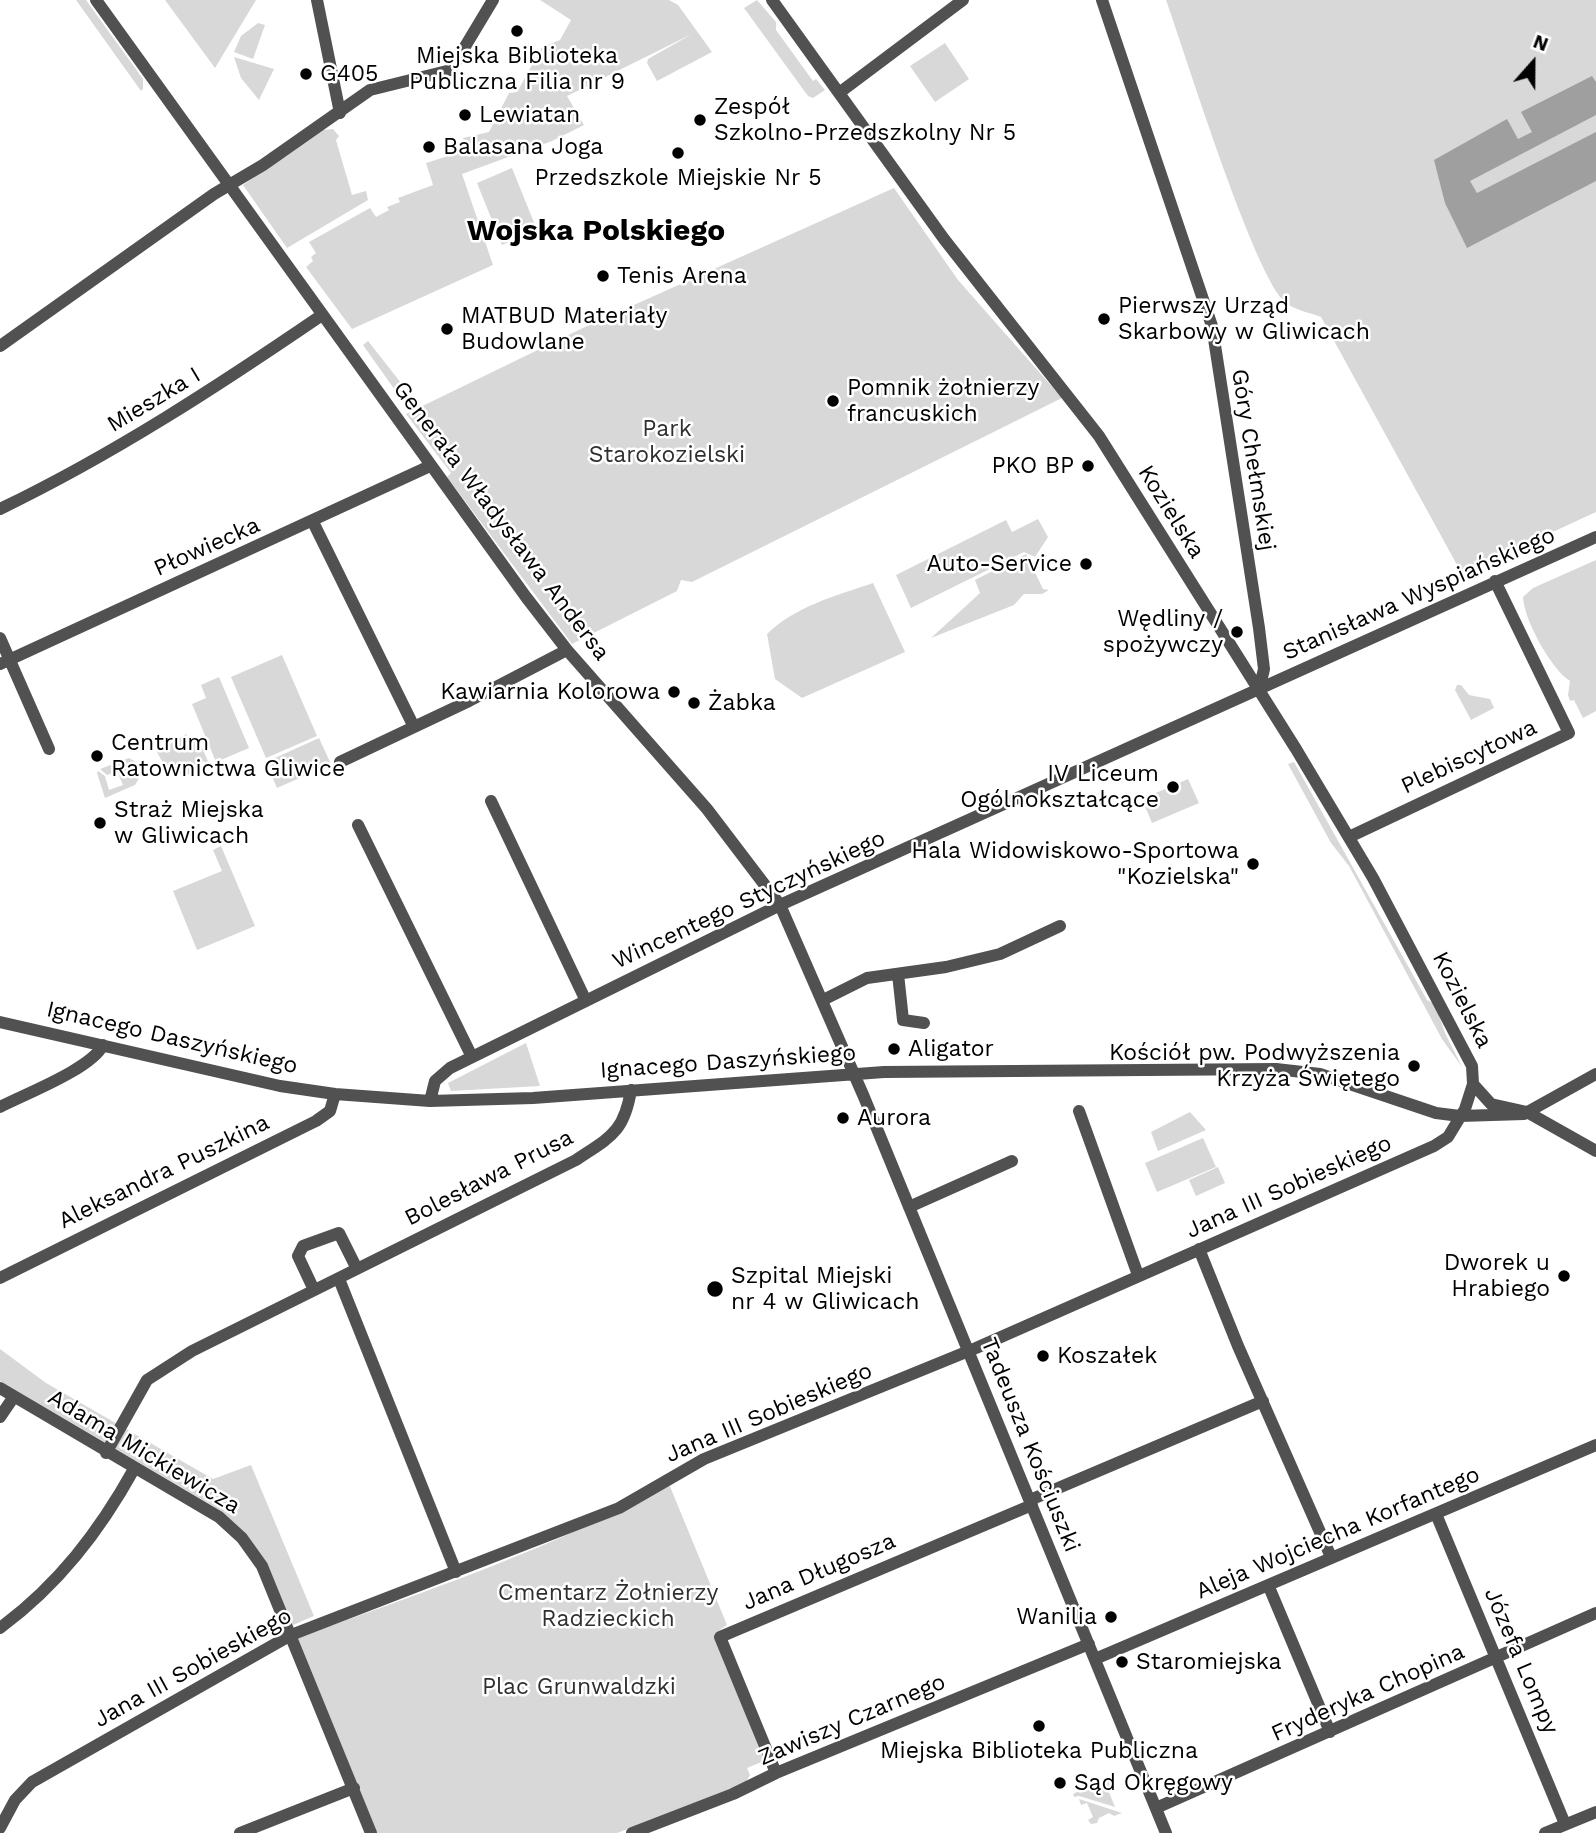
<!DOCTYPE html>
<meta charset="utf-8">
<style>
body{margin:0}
#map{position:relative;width:1596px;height:1833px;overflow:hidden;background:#fff;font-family:"Work Sans",sans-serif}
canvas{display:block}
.north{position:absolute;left:1498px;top:28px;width:70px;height:70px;-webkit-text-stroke:5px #fff;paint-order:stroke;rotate:21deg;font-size:19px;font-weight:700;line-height:28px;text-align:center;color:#000}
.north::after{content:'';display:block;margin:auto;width:24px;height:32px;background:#000;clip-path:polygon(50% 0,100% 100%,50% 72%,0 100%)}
</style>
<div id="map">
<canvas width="1596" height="1833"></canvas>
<div class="north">N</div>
</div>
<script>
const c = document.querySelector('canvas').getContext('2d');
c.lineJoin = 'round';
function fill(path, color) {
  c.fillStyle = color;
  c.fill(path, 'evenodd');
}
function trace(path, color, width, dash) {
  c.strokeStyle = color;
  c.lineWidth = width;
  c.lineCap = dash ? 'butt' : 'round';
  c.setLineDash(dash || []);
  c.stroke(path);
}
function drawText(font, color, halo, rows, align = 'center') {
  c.font = font + ' "Work Sans",sans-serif';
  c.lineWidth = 5;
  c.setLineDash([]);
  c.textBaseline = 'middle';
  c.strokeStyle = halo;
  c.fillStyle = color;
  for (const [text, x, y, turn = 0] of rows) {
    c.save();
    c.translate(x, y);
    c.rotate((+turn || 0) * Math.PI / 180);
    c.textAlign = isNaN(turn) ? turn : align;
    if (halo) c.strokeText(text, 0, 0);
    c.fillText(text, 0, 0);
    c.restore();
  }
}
const green = new Path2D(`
 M76,0h10l57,79v10l-2,2z
 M165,0h91l-41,68z
 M540,0h129l9,5 34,47 -55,29 -10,-18 1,-4 44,-25 -125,62 17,29 -32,16 -90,33 31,91 -141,64 -46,-62 7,-6 -2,-4 5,-4 -7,-11 61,-34 6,9 13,-7 -2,-3 13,-5 -2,-4 35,-13 -7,-22 41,-13 -4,-12 26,-6 20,-39 8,-1 25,-45 18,-7 11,-20z
 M757,0l19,22v8l37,51 3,-2 9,11 -12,8 -5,-2 -64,-88z
 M1166,0h430v512l-134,62 -141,-257c-10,-4 -26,-7 -35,-14 -31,-23 -102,-253 -120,-303z
 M258,23l7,2 -12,34 -19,-7 7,-16z
 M945,43l24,36 -34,23 -25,-36z
 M234,57l40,12 -15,31 -18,-22z
 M333,129l6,7 -3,4 16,55 14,-4 2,9 -81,48 -44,-63 80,-55z
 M512,168l25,62 -35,15 -25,-62z
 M894,188l64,92 104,118 -370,184 -11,-2 -4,11 -105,53 -125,-167 4,-4 -45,-59 179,-87z
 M368,341l37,47 -1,11 -2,1 -39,-55z
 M1038,519l10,18 -13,20 -11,-5 -113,56 -15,-33 110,-55 6,12z
 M1026,554l17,35 6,1 -7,4h-18l-10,11 -83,33 49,-45 -5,-13z
 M1596,560v151l-13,7 -9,-18 -4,1 -2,-6 2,-14c-19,-12 -46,-61 -47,-84l10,-9z
 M873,583l32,69 -103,46 -27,-19 -8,-45c29,-28 68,-38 106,-51z
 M282,655l35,81 -51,22 -35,-81z
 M219,677l30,71 -33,14 -24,-58 14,-6 -5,-13z
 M1457,685h4l8,10 21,4 4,9 -23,12 -16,-30z
 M186,734l3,5 8,-3 13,30 -3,1 -3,-6 -10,5 2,5 -11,5 -21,-11 -7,-13z
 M319,738l12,26 -54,24 -11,-26z
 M129,758l7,4 5,13 -6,10 -30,13 -8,-25 1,-2 7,5 4,14 14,-5 -6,-14 -10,4 -7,-6z
 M1294,762l133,238 8,4 10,29 17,34 -20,-28 -93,-173 -18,-23 -43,-79z
 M1188,779l11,24 -47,20 -10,-24z
 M221,846l34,80 -58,24 -24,-59 49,-20 -9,-21z
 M526,1043l14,43 -89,5 -3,-8z
 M1190,1112l16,18 -48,21 -7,-19z
 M1203,1138l13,29 -59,25 -12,-29z
 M1218,1167l7,16 -29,13 -7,-16z
 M0,1349l46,34 167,96 38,-14 63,151 -21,9c-24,-52 -33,-83 -80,-119l-213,-125z
 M669,1484l58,141 -13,9 50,127 -17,7 3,7 -5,9 -128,49h-240l-79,-195c126,-47 254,-88 371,-154z
 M1112,1775l4,11 -8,4 7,17 -36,-11 -5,1 -1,-3z
 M1079,1799l43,14 -8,3 -5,-3 -10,5 -2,5 -6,1 -3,-4 5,-3 -6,-14 -6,2z`);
const water = new Path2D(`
 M1592,76l4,6v33l-126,66 7,12 119,-61v49l-129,67 -22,-45 -11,-43 73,-41 11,20 14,-7 -11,-20z`);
const minor = new Path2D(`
 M96,0l430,597 41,53 140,159 73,96 84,192 302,736
 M317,0l23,113
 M1102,0l110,326 47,302 5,41 -5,21
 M839,93l124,-93
 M0,346l214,-152 49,-29 107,-75 81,-20 42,-70
 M0,509c114,-55 218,-123 322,-194
 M313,522l101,205
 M0,638l49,111
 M0,664l430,-198
 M340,762l129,-61 98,-51
 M491,801l95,200
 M358,825l114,232
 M1349,837l220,-104 -74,-152
 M898,974l5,46 21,3
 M823,1000l44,-22 79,-11 54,-13 60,-28
 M0,1022l280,64 55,8 95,7 103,-3 351,-26 392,-3 44,5 116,39 24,3 64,-2 72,-40
 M1473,1084l18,20 36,8 69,39
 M430,1101l5,-20 15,-13 330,-163 816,-368
 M0,1107c25,-13 91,-38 103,-62
 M1079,1111l59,164
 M909,1207l103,-46
 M1199,1249l39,97 93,211
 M0,1278l316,-157 14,-10 5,-17
 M339,1279l117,293
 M314,1290l-16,-34 5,-10 36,-13 18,36
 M0,1388l219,129 23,21 20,28 109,267
 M0,1417l13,-19
 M106,1453l41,-73 45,-29 384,-191c34,-23 48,-27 55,-70
 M1030,1500l233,-99
 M1436,1514l129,310
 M1269,1587l61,145
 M0,1628c58,-43 99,-96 134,-159
 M1095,1659l501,-214
 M776,1773l-56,-136 312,-132
 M1156,1808l440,-195
 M0,1828l15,-28 17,-18 259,-147 328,-127 85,-49 272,-111 458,-202 14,-9 17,-28 8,-25 -1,-18 -99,-188 -77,-129 -197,-313 -155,-197 -172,-239
 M240,1833l114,-45
 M632,1833l101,-39 43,-21 313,-129
 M1545,1833l51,-21`);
const markers = [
 [517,31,7,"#000"],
 [306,74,7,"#000"],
 [465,115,7,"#000"],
 [700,120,7,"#000"],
 [429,147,7,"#000"],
 [678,153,7,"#000"],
 [603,276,7,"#000"],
 [1104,319,7,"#000"],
 [447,329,7,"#000"],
 [833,401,7,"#000"],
 [1088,466,7,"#000"],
 [1086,564,7,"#000"],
 [1237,632,7,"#000"],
 [674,692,7,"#000"],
 [694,703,7,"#000"],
 [97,756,7,"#000"],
 [1173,787,7,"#000"],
 [100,823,7,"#000"],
 [1253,864,7,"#000"],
 [894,1049,7,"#000"],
 [1414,1066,7,"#000"],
 [843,1118,7,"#000"],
 [1564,1276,7,"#000"],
 [715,1289,9,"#000"],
 [1043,1356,7,"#000"],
 [1111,1617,7,"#000"],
 [1122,1662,7,"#000"],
 [1039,1726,7,"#000"],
 [1060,1783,7,"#000"]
];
const poiNames = [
 ["Miejska Biblioteka",517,56,"center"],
 ["Publiczna Filia nr 9",517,82,"center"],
 ["G405",320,74],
 ["Zespół",714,107],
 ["Szkolno-Przedszkolny Nr 5",714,133],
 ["Lewiatan",479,115],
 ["Balasana Joga",443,147],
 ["Przedszkole Miejskie Nr 5",678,178,"center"],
 ["Tenis Arena",617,276],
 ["Pierwszy Urząd",1118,306],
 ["Skarbowy w Gliwicach",1118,332],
 ["MATBUD Materiały",461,316],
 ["Budowlane",461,342],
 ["Pomnik żołnierzy",847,388],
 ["francuskich",847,414],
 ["PKO BP",1074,466,"right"],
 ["Auto-Service",1072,564,"right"],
 ["Wędliny /",1223,619,"right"],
 ["spożywczy",1223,645,"right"],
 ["Kawiarnia Kolorowa",660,692,"right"],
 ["Żabka",708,703],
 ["Centrum",111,743],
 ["Ratownictwa Gliwice",111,769],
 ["IV Liceum",1159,774,"right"],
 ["Ogólnokształcące",1159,800,"right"],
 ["Straż Miejska",114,810],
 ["w Gliwicach",114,836],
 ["Hala Widowiskowo-Sportowa",1239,851,"right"],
 ["\"Kozielska\"",1239,877,"right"],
 ["Aligator",908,1049],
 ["Kościół pw. Podwyższenia",1400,1053,"right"],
 ["Krzyża Świętego",1400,1079,"right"],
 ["Aurora",857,1118],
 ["Dworek u",1550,1263,"right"],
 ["Hrabiego",1550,1289,"right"],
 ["Szpital Miejski",731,1276],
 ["nr 4 w Gliwicach",731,1302],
 ["Koszałek",1057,1356],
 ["Wanilia",1097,1617,"right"],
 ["Staromiejska",1136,1662],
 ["Miejska Biblioteka Publiczna",1039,1751,"center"],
 ["Sąd Okręgowy",1074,1783]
];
const streetNames = [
 ["Mieszka I",154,400,-31],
 ["Góry Chełmskiej",1253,460,81],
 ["Kozielska",1171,512,58],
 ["Generała Władysława Andersa",501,521,53],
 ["Płowiecka",207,547,-24],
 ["Stanisława Wyspiańskiego",1419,594,-24],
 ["Plebiscytowa",1469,757,-25],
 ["Wincentego Styczyńskiego",749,900,-25],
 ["Kozielska",1462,1000,63],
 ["Ignacego Daszyńskiego",172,1038,13],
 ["Ignacego Daszyńskiego",728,1062,-4],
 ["Aleksandra Puszkina",164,1172,-26],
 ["Bolesława Prusa",489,1178,-27],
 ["Jana III Sobieskiego",1289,1187,-24],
 ["Jana III Sobieskiego",769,1413,-23],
 ["Tadeusza Kościuszki",1030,1445,68],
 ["Adama Mickiewicza",144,1452,31],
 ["Aleja Wojciecha Korfantego",1338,1533,-23],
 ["Jana Długosza",819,1572,-23],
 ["Józefa Lompy",1521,1661,67],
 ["Jana III Sobieskiego",193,1668,-29],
 ["Fryderyka Chopina",1368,1693,-24],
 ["Zawiszy Czarnego",852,1720,-23]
];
const parkNames = [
 ["Park",667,429],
 ["Starokozielski",667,455],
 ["Cmentarz Żołnierzy",608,1593],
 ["Radzieckich",608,1619],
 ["Plac Grunwaldzki",579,1687]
];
const districtNames = [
 ["Wojska Polskiego",596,231]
];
fill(green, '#d8d8d8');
fill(water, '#9f9f9f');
trace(minor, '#515151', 12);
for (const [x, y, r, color] of markers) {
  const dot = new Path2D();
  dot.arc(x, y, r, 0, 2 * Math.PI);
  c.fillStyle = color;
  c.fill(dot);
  trace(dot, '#fff', 2.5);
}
drawText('23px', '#000', '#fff', poiNames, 'left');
drawText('23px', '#000', '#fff', streetNames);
drawText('23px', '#2f2f2f', '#fff', parkNames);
drawText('bold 30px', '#000', '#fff', districtNames);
</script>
